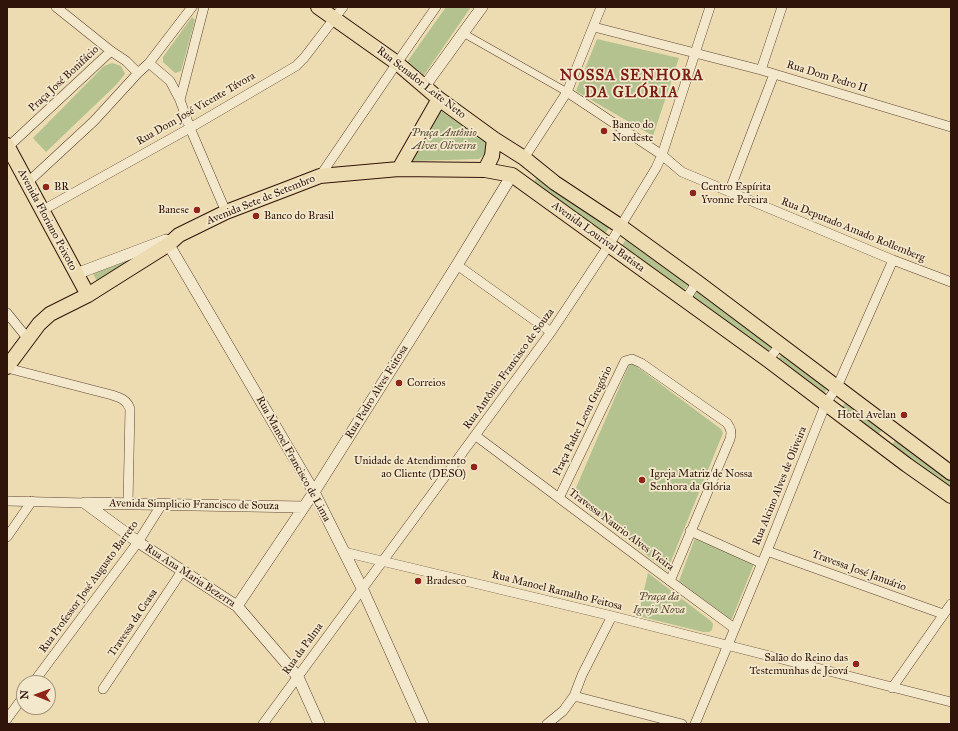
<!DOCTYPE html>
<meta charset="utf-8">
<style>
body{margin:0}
#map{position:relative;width:958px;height:731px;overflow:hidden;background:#eddcb1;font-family:"IM FELL Great Primer",serif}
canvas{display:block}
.frame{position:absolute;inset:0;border:8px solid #301409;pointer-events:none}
.north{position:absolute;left:16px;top:675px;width:40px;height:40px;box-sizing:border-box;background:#f3e8cc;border:1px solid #a5937e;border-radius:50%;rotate:271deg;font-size:11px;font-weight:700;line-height:16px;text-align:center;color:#301409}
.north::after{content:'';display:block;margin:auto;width:14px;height:18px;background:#8f2418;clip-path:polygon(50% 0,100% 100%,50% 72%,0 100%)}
</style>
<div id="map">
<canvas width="958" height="731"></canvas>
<div class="frame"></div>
<div class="north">N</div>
</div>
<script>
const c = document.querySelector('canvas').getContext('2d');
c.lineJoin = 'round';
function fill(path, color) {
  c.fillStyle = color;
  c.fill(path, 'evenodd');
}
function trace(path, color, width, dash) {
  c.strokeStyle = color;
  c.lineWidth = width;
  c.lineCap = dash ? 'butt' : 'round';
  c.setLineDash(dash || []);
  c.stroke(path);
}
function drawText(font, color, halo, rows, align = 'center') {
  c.font = font + ' "IM FELL Great Primer",serif';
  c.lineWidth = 3.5;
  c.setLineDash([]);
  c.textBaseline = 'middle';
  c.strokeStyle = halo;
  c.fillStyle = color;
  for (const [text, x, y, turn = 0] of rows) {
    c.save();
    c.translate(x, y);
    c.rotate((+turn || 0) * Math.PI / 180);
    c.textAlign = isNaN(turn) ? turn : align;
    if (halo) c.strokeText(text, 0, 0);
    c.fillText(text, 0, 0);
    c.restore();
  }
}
const green = new Path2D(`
 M446,7h25l-47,68 -17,-13z
 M192,17l3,3 -14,51 -6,2 -12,-11v-5z
 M597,39l82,19 -26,78 -77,-45z
 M112,63l9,3 4,8 -8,10 -71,68 -13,-14 71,-72z
 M441,111l46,32 1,6 -4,6 -5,4 -68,2 22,-47z
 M539,174l69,52 1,2 -5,7 -71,-52z
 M626,239l62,46 -6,8 -61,-46z
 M148,249l-50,34 -6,-11z
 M698,289l75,56 -6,8 -75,-54z
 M783,352l46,34 -6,9 -46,-34z
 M632,363l89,66 2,4 -56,138 -95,-74 57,-132z
 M846,402l38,26 -8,9 -36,-28z
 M896,439l55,39v11l-60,-42z
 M695,538l59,26 -23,57 -52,-40z
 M648,573l63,48 2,3 -1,6 -3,2h-6l-65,-16z`);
const pedestrian = new Path2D(`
 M463,33l104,59`);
const minor = new Path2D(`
 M56,7l55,44 15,10 12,12
 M594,27l167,43 190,57
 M149,63l21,18 10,19 10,28 36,84
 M761,70l21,-63
 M567,92l95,63 20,17 211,88 58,22
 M180,100l24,-93
 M8,147l103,-96
 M524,158l43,-66 34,-85
 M320,176l77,-113 39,-56
 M27,183l67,-62 44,-48 11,-10 43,-56
 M729,192l45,-118
 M43,210l147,-82 106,-62 8,-8 39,-51
 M457,265l94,67
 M685,300l12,-18
 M7,313l21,26
 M768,360l12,-15
 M7,368l105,27c9,3 15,5 18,14l-2,94
 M476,436l194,145 64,47
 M559,498l66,-137 7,-2 9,4 86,60c4,6 5,9 3,16l-60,142
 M7,501l78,2
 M690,531l71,32
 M7,537l25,-36
 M767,551l176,63
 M344,552l268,64 339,86
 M33,683l105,-141 24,-38
 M892,688l59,-84
 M103,689l79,-118
 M574,696l108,28
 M7,719l17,-23
 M263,724l288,-392 58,-87 47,-77 6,-13 48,-148
 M547,724l16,-13 11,-15 8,-21 30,-59
 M695,724l72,-173 59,-148 11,-16 56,-127`);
const tertiary = new Path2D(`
 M424,87l58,-80
 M76,274l90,-34 148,252 48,96 61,136
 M85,503l53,39 99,64 61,71 21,47
 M85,503l218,4
 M237,606l77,-114 143,-227 55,-90`);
const primary = new Path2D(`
 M318,7l79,56 42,36 55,40 30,19 31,25 65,43 77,56 254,191
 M7,145l81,150
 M399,169l40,-70
 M485,170l7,-14 2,-17
 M7,367l32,-43 11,-10 38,-19 19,-12 62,-39 10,-9 47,-23 63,-24 31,-12 79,-7 86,1 27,5 256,185 139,105 44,31`);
const markers = [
 [604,131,4,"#8f2418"],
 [46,187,4,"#8f2418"],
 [693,193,4,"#8f2418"],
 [197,210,4,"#8f2418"],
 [256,216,4,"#8f2418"],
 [399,383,4,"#8f2418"],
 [904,415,4,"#8f2418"],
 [474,467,4,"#8f2418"],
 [642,480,4,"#8f2418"],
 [418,581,4,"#8f2418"],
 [856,664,4,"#8f2418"]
];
const streetNames = [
 ["Rua Dom Pedro II",827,77,17],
 ["Praça José Bonifácio",64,79,-43],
 ["Rua Senador Leite Neto",421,83,38],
 ["Rua Dom José Vicente Távora",196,109,-30],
 ["Avenida Sete de Setembro",261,200,-22],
 ["Avenida Floriano Peixoto",47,220,62],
 ["Rua Deputado Amado Rollemberg",853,230,22],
 ["Avenida Lourival Batista",598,237,36],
 ["Rua Antônio Francisco de Souza",509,369,-54],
 ["Rua Pedro Alves Feitosa",377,392,-58],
 ["Praça Padre Leon Gregório",583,421,-64],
 ["Rua Manoel Francisco de Lima",293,459,61],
 ["Rua Alcino Alves de Oliveira",780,486,-68],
 ["Avenida Simplicio Francisco de Souza",194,505,1],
 ["Travessa Naurio Alves Vieira",621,530,37],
 ["Travessa José Januário",859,571,20],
 ["Rua Ana Maria Bezerra",190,576,33],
 ["Rua Professor José Augusto Barreto",89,587,-54],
 ["Rua Manoel Ramalho Feitosa",557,591,14],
 ["Travessa da Ceasa",133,623,-56],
 ["Rua da Palma",303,649,-54]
];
const poiNames = [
 ["Banco do",612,125],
 ["Nordeste",612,138],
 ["BR",54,187],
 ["Centro Espírita",701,187],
 ["Yvonne Pereira",701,200],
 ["Banese",189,210,"right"],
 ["Banco do Brasil",264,216],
 ["Correios",407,383],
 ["Hotel Avelan",896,415,"right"],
 ["Unidade de Atendimento",466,461,"right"],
 ["ao Cliente (DESO)",466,474,"right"],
 ["Igreja Matriz de Nossa",650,474],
 ["Senhora da Glória",650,487],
 ["Bradesco",426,581],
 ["Salão do Reino das",848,658,"right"],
 ["Testemunhas de Jeová",848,671,"right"]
];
const parkNames = [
 ["Praça Antônio",444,133],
 ["Alves Oliveira",444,146],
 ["Praça da",659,597],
 ["Igreja Nova",659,610]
];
const districtNames = [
 ["NOSSA SENHORA",632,76],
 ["DA GLÓRIA",632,93]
];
fill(green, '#b3c28f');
trace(pedestrian, '#5f4633', 8);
trace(minor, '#5f4633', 10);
trace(tertiary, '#5f4633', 12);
trace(primary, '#301409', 16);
trace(pedestrian, '#f3e8cc', 7);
trace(minor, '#f3e8cc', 9);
trace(tertiary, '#f3e8cc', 11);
trace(primary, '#eddcb1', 14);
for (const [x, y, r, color] of markers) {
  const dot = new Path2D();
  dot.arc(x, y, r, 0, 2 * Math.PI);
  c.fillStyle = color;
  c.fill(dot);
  trace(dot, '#f3e8cc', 1.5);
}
drawText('11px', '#301409', '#f3e8cc', streetNames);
drawText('11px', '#301409', '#f3e8cc', poiNames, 'left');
drawText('italic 11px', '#574831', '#f3e8cc', parkNames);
c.letterSpacing = '1px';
drawText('bold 15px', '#7a1f14', '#f3e8cc', districtNames);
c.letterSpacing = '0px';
</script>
